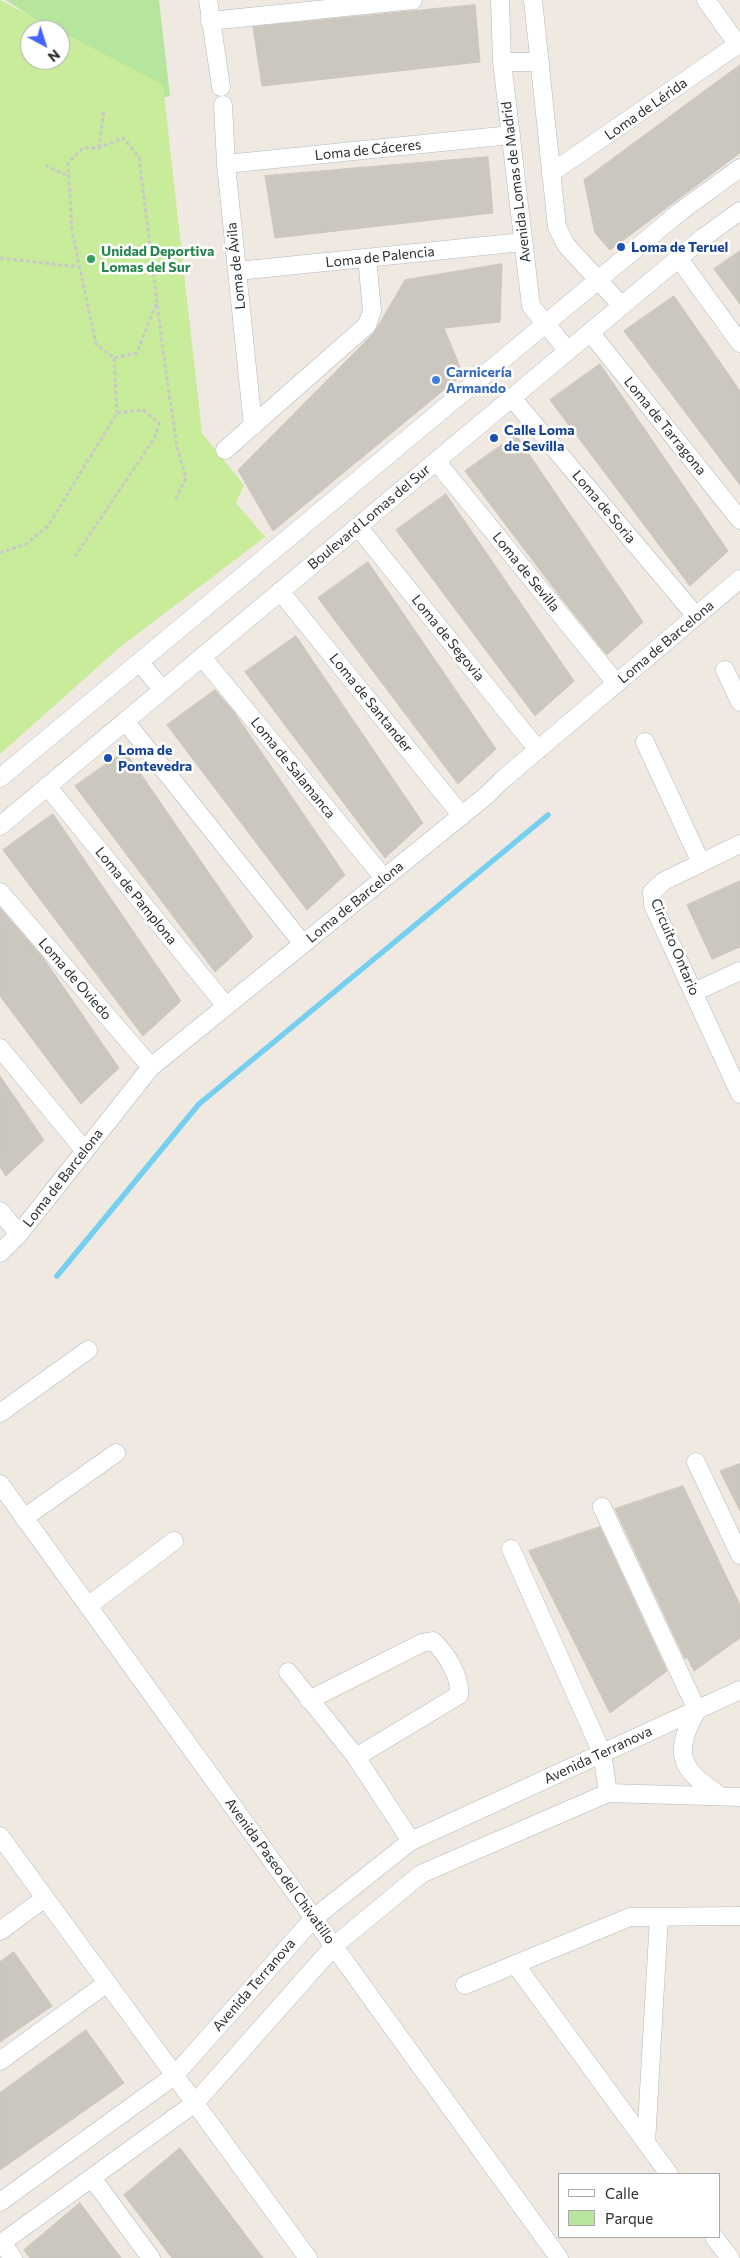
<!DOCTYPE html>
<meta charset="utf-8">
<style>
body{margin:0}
#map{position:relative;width:740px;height:2258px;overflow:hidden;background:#efe9e1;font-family:Commissioner,sans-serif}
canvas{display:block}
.legend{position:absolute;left:558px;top:2173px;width:162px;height:65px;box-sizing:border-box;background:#fff;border:1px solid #ababab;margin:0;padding:6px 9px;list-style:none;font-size:15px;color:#2e2e2e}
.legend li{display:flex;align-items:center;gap:10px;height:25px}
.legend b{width:25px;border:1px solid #ababab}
.north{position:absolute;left:20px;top:20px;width:50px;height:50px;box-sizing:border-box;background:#fff;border:1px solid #ababab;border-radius:50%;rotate:140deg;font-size:14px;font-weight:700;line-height:20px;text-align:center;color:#2e2e2e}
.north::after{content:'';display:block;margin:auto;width:18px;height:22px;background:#4264fb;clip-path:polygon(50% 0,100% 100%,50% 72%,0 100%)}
</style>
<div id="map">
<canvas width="740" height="2258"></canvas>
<ul class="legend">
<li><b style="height:6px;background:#fff"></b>Calle</li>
<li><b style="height:14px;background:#b6e59e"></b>Parque</li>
</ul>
<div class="north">N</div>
</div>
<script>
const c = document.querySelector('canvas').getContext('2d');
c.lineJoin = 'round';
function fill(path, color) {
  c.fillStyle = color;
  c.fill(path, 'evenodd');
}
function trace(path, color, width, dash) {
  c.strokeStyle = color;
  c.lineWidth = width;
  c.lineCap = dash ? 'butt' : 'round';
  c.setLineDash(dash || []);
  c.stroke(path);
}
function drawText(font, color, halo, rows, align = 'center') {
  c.font = font + ' Commissioner,sans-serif';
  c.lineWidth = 5;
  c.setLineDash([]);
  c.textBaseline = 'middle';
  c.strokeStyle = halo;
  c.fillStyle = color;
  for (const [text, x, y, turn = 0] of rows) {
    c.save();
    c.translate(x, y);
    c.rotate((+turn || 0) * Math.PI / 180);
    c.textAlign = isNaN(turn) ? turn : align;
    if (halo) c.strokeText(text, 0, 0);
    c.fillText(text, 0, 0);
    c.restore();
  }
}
const green = new Path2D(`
 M6,0h153l11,96 -15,3 -95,-63v-6h-9z`);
const pitch = new Path2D(`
 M0,0l57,30h-27v30h30v-29l103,54 39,348 42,52 -8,18 29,34 -146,111 -119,106z`);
const stream = new Path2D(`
 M57,1276l142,-172 349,-289`);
const building = new Path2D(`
 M475,5l5,57 -218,24 -9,-59z
 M740,65v88l-130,97 -15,-17 -11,-53z
 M488,157l5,56 -218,25 -10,-62z
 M740,251v53l-26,-35z
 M502,264l-2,58 -56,6 19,46 -190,157 -35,-61 136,-137 31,-53z
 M674,296l66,95v94l-116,-154z
 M600,364l128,187 -38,35 -140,-186z
 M516,435l127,187 -36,33 -45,-56 -97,-128z
 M446,494l128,187 -39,35 -139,-186z
 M368,562l128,187 -38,35 -140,-186z
 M296,636l127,187 -38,35 -140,-186z
 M215,690l19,22 111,163 -38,35 -140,-185z
 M125,751l128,186 -38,35 -140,-186z
 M53,814l128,187 -38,35 -140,-186z
 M740,881v66l-28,12 -25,-54z
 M0,908l44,51 75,109 -38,36 -81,-108z
 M0,1076l44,64 -38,36 -6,-9z
 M740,1464v47l-20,-40z
 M683,1486l57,119v33l-46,33 -7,-14 -2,2 -70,-150z
 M600,1527l67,144 -57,42 -81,-162z
 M14,1952l38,54 -52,36v-80z
 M86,2030l38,53 -124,87v-77z
 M180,2148l83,110h-91l-48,-63z
 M80,2203l41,55h-91l-6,-8z`);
const path = new Path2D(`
 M99,148l5,-39
 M45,165l23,11
 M0,258l79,9
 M156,304l-19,49 -23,5 -18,-14 -24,-113 -4,-68 15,-15h16l24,-10 16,19 24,194 14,96 9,31 -11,22
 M114,358l3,55
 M0,553l26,-9 22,-18 69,-113 26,-3 16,13 -4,14 -81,121`);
const minor = new Path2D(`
 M208,0l13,87
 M500,0l2,62 29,244 37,45
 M533,0l24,227 9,18 56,61
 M706,0l32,45
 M210,21l203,-21
 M502,62h38
 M223,105l3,59 27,262
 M226,164l285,-29
 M551,173l189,-130
 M679,259l61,84
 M237,271l286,-29
 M590,332l150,188
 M512,398l184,218
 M225,450l142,-125 5,-14 -5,-53
 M436,461l180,222
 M358,527l180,223
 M280,591l182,225
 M202,657l182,221
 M139,662l24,28
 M725,670l15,32
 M125,721l178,223
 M645,742l56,121
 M0,778l681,-567 59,-43
 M47,786l179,220
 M0,826l704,-589 36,-26
 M740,844l-76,37 -12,11 1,13 87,189
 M0,892l151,175
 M694,992l46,-21
 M0,1048l85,103
 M0,1211l19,23
 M0,1253l19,-19 132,-167 336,-272 15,-15 238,-201
 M0,1413l88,-63
 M696,1462l44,93
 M0,1484l559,774
 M602,1507l95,203c-25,44 -17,60 24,86
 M24,1518l92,-65
 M511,1549l91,204 6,40
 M88,1606l86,-65
 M288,1672l68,85 55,84
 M309,1700l113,-57 11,-2c13,12 28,36 26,54l-103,62
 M0,1836l308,422
 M0,1931l45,-33
 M515,1964l154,210
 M465,1985l165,-68 110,-1
 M0,2061l107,-78
 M646,2143l13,-226
 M92,2178l59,80
 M0,2202l174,-126 140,-158 97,-77 329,-151
 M714,2237l16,21
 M2,2243l11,15
 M0,2244l195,-141 139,-157 87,-72 187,-81 132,4`);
const markers = [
 [621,247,5,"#1a4fb4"],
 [91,259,5,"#2e9e5b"],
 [436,380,5,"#3f7fe0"],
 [494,438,5,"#1a4fb4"],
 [108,758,5,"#1a4fb4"]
];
const streetNames = [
 ["Loma de Lérida",646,109,-35],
 ["Loma de Cáceres",368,150,-6],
 ["Avenida Lomas de Madrid",516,182,-97],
 ["Loma de Palencia",380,257,-6],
 ["Loma de Ávila",236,266,-96],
 ["Loma de Tarragona",665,426,51],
 ["Loma de Soria",604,507,50],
 ["Boulevard Lomas del Sur",369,517,-40],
 ["Loma de Sevilla",526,572,51],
 ["Loma de Segovia",448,638,51],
 ["Loma de Barcelona",666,642,-40],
 ["Loma de Santander",371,703,51],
 ["Loma de Salamanca",293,768,51],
 ["Loma de Pamplona",136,896,51],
 ["Loma de Barcelona",355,902,-39],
 ["Circuito Ontario",675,947,67],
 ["Loma de Oviedo",75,979,49],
 ["Loma de Barcelona",63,1178,-52],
 ["Avenida Terranova",598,1755,-25],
 ["Avenida Paseo del Chivatillo",280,1871,54],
 ["Avenida Terranova",254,1985,-49]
];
const transitNames = [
 ["Loma de Teruel",631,247],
 ["Calle Loma",504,430],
 ["de Sevilla",504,446],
 ["Loma de",118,750],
 ["Pontevedra",118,766]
];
const leisureNames = [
 ["Unidad Deportiva",101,251],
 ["Lomas del Sur",101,267]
];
const shopNames = [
 ["Carnicería",446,372],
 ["Armando",446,388]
];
fill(green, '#b6e59e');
fill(pitch, '#c9ec9a');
trace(stream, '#75cff0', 5.5);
fill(building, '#cbc7bf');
trace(building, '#cbc5ba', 1);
trace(minor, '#b4b7c1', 19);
trace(path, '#c9c9c9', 3, [4, 2.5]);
trace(minor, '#fff', 18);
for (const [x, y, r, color] of markers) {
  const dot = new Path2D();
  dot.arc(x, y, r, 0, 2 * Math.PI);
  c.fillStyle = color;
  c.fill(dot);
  trace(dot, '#fff', 2);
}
drawText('14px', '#2e2e2e', '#fff', streetNames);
drawText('bold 14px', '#164399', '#fff', transitNames, 'left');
drawText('bold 14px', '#27864d', '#fff', leisureNames, 'left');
drawText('bold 14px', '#366cbe', '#fff', shopNames, 'left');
</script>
